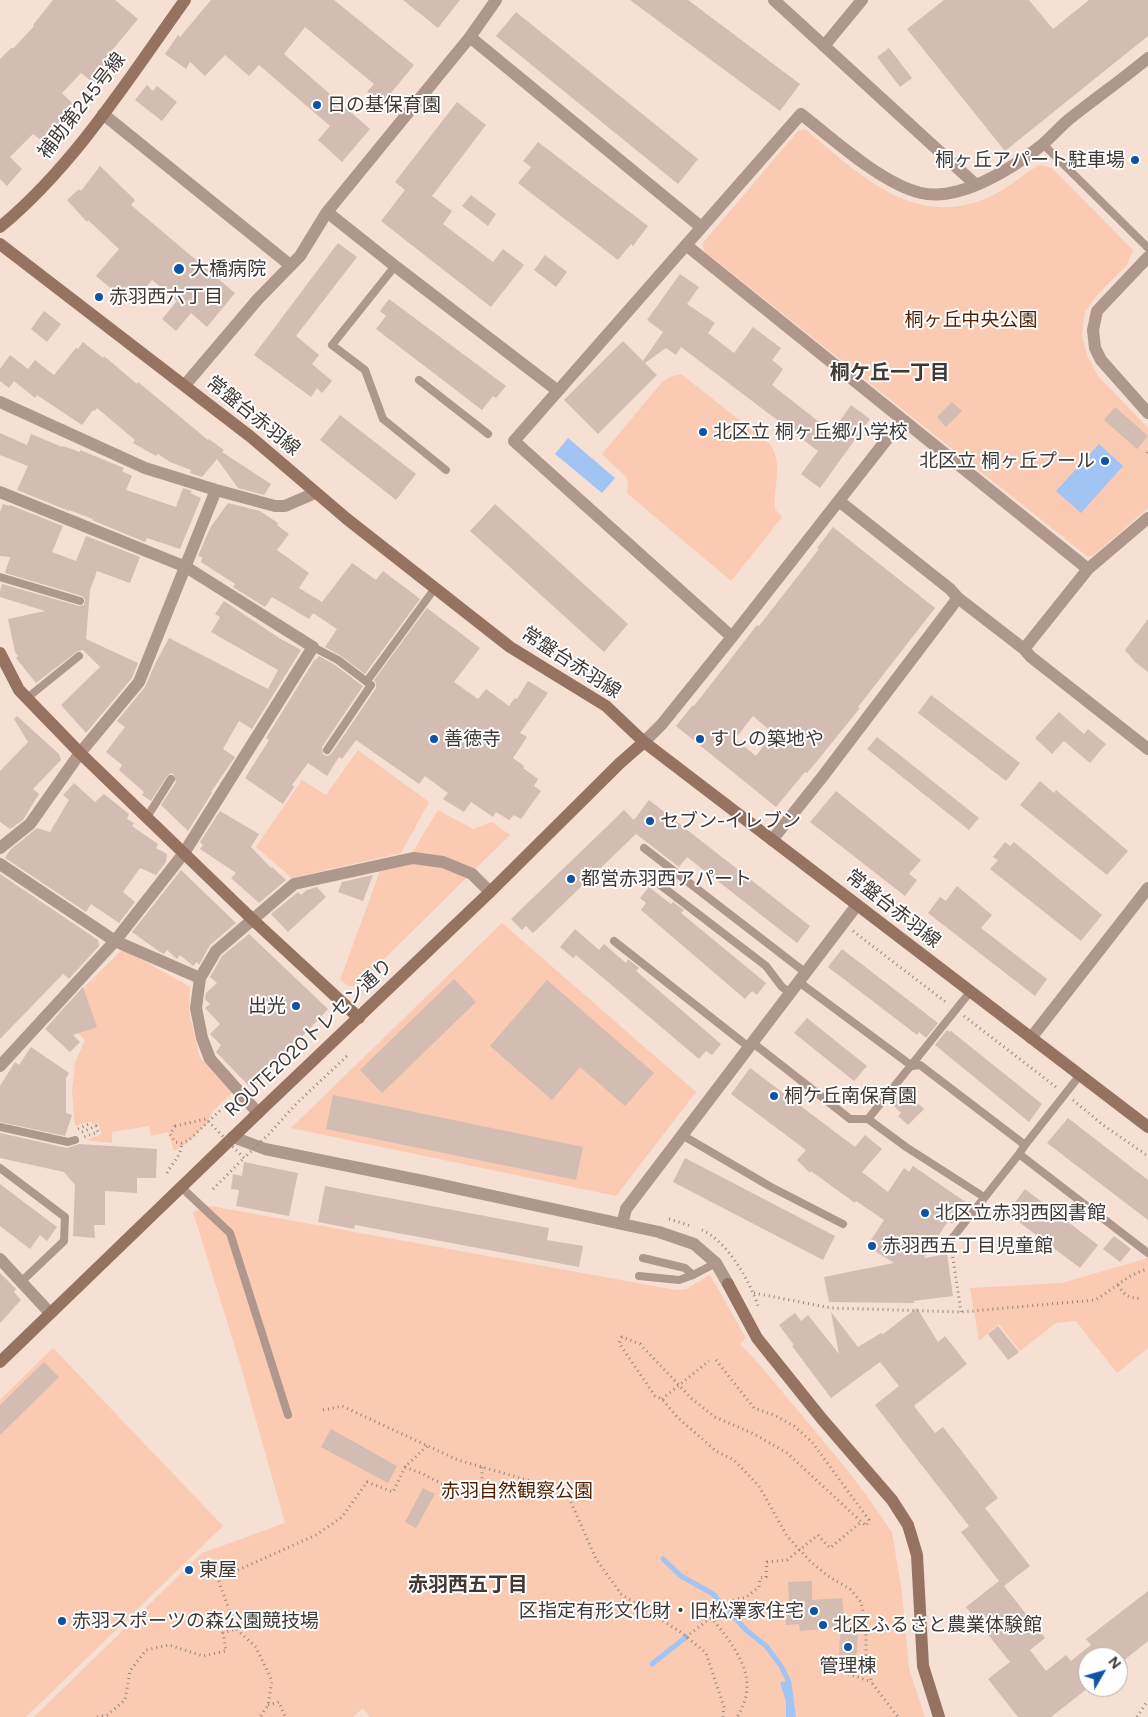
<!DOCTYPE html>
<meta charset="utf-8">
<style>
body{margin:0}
#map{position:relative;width:1148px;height:1717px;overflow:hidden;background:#f6dfd3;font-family:Figtree,sans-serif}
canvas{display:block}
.north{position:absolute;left:1078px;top:1647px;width:50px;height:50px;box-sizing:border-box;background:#fff;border:1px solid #b3afae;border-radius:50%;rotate:52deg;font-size:14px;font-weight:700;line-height:20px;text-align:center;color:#413834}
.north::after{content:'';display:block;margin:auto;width:18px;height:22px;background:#0f54a4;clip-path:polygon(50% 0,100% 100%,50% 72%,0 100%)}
</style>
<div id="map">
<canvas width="1148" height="1717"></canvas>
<div class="north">N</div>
</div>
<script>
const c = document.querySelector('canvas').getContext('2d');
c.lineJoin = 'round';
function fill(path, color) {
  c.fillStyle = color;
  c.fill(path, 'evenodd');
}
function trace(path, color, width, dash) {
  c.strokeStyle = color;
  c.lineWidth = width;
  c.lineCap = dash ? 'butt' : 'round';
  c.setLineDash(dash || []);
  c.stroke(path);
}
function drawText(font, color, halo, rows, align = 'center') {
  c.font = font + ' Figtree,"Noto Sans JP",sans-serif';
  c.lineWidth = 4;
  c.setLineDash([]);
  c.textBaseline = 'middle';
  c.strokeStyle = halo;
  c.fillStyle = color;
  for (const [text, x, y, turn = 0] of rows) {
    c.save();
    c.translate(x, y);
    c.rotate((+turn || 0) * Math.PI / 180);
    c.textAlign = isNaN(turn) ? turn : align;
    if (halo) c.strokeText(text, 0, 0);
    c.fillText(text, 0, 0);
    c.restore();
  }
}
const green = new Path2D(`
 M805,129c53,44 108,101 182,69 19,-8 35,-23 52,-33l13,3 81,82 -6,15 -29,29 -13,18 -3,23 5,20 11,21 50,52v80l-54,47 -6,2 -383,-305 -3,-8 96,-113z
 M681,374l89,70c14,21 3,42 5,65l7,8 -51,64 -104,-88 1,-12 -3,-5 -23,-22 60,-72 8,-5z
 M358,750l71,52 -28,51 -109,25 -36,-31 46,-67 24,15z
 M438,810l35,19 19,-7 18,13 -36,35 -62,-17z
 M411,863c20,2 38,5 55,15l-109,108h-8l-9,-6 40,-109z
 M502,923l194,169 -80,104 -325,-68z
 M123,949l67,38 -1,25 11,46 33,34 -21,20 -6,13 -20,19 -12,7 -6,-19 -17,4 -2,-10 -37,6v11l-25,-3 15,-6 -4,-11 -5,2 -2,-4 -16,5 -3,-35 3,-28 10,-23 -27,-27z
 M211,1206l465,84 11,-1 23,-14 36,63 -6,6 19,20 81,97 24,31 28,40 10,61 7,76 16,48h-555l-7,-9 -10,9h-319l168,-164 83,-30 -46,-163 -46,-148z
 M1148,1258v90l-31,25 -41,-52 -20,2 -36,28 -21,-27 -20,17 -9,-53 92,-5z
 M53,1348l170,178 -197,191h-26v-317z`);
const water = new Path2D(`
 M568,438l47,40 -13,15 -47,-39z
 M1099,444l24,22 -42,47 -25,-22z
 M788,1680h3l5,37h-10v-16l-6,-18z`);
const stream = new Path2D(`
 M663,1559l18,17 32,18 33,36 20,16 15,20 7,14
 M652,1664l34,-27`);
const building = new Path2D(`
 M53,0h62l23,19 -34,41 5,5 -15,18 -13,-10 -19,20 15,15 -15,16 7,7 -17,18 -19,-15 -23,23 12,12 -15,17 -7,-7v-120l11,-11h3l20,-22 -1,-1z
 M211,0h123l80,65 -32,39 -15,-12 7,-8 -69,-57 -21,27 86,75 -28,33 -24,-22 12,-14 -71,-61 -10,11 -24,-21 -20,21 -15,-14 -4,7 -21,-15 13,-19 2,2z
 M403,0h57l-22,28z
 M630,0h58l112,84 -20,27z
 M944,0h85l24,29 36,-29h59v36l-143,115 -98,-122z
 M516,12l182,147 -20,25 -182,-148z
 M889,48l23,30 -12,9 -23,-30z
 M147,85l6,6 4,-5 20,16 -15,19 -27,-21z
 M457,102l29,23 -54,71 20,15 -9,13 50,38 10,-13 21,16 -33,42 -110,-86 24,-31 -10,-8z
 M538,142l110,84 -15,20 -2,-2 -13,16 -100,-77 13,-16 -8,-6z
 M100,166l35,34 -4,5 104,88 -28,34 -16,-14 -15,18 -14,-12 15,-18 -25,-21 -21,25 -35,-29 23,-27 -31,-29 -1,2 -20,-22 12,-11 2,2z
 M471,195l25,19 -8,12 -26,-20z
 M338,243l19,14 -61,79 23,19 -7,9 20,17 -10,12 -5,-5 -6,9 -57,-42z
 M545,255l22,17 -11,15 -22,-17z
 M680,274l19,13 -12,17 28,19 -7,10 26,20 19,-26 28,21 -9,12 11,9 -11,16 60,47 19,-27 19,14 -50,69 -19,-14 17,-23 -137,-104 -5,8 -10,-7 -21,15 12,12 -59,59 -34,-34 59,-59 20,20 20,-29 -16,-12z
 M389,299l117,87 -10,12 -3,-2 -11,14 -106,-81 10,-13 -6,-5z
 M44,311l17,13 -14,18 -16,-13z
 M83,342l20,16 1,-2 33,28 1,-2 70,58 1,-1 15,11 -2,2 49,32 -7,11 -26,-7 -21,-29 -15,18 -12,-4 1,-3 -21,-8 -12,-8 -2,2 -23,-13 2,-3 -38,-32 -2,3 -2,-1 -11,15 -45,-30 -2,3 -21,-17 -5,7 -9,-7v-12l10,-14 18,14 7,-9 19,15 22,-27 2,1z
 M952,402l10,9 -16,16 -9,-10z
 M1115,407l33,29 -11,13 -33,-29z
 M340,415l76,59 -20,26 -76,-60z
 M0,433l27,12 4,-11 31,13 1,-1 17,6v-2l44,18 -2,3 10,5 -6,14 50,17 7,-19 9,3 -2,2 11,5 -21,51 -33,-11 -2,4 -53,-22 1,-1 -24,-9v1l-52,-21 11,-24 -28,-11z
 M228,503l32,8 18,12 -1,2 12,9 -12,16 32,23 -10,15 23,14 30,-39 24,17 7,-9 37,28 -55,75 -24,-18 -16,-9 12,-18 -24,-16 -4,6 -37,-22 -7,10 -32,-20 2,-3 -34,-22 1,-5 -4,-1 12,-28z
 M3,504l6,2 1,-1 53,21 -11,26 24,9 10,-25 54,21 -10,26 -33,-12 -7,19 -4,49 52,24 -6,15 -46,55 -25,-28 39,-38 -17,-17 -5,1 -42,32 -20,-25 2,-2 -3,-4 -7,-33 37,-8 -45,-14v-6l2,-7 77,22 5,-1 1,-6 -3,-3 -77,-23 5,-16 -10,-1v-44z
 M495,504l133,120 -24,28 -134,-121z
 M833,527l102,81 -77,99 2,1 -47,58 -6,7 -2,-1 -29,35 -100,-81 17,-21 1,1 63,-81 2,1 60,-77 -2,-1zM753,716l20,17 -17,23 -21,-17z
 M224,601l55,37 22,12 -49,79 -13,-8 -16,28 12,8 -24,35 1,1 -24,38 -27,-26 15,-23 -2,-7 -3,-2 -4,3 -16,25 -9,-6 2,-3 -25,-22 3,-5 -16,-13 19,-25 -8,-6 28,-34 10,-23 14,-26 99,51 10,-19 -67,-38 9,-15 -5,-3z
 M427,608l53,40 -26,34 24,17 8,-10 23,17 6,-8 2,1 11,-18 20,12 -28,40 7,4 -14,21 11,8 -1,2 15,11 -4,7 7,5 -20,28 -7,-4 -5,5 -13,-8 -3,5 -22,-15 -7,10 -21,-13 5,-6 -23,-17 -6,8 -63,-44 -14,19 -3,-2 -12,19 -19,-13 -16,22 2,2 -11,17 -38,-26 24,-38 -3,-2 49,-79 1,1 3,-4 16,9 28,21 -41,61 1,7 4,2 4,-2 45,-66v-5l-2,-3z
 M1148,619v53l-13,-10 -10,-12z
 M931,695l89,68 -14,18 -88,-68z
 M1059,712l25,22 4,-5 18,15 -16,19 -26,-22 -12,13 -17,-16z
 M17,716l42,38 2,6 -28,29 6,5 -16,26 -13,9 -10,-7v-51l28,-29 -14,-23z
 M877,737l102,81 -10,12 -102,-81z
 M1040,781l14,12 2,-3 72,61 -21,24 -87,-70z
 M74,783l21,19 9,-8 25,20 -2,5 7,4 -2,3 26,18 -2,4 11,6 -1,8 -10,13 -16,-7 -17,24 12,10 -16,21 -28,-19 -5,8 -81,-54 5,-8 27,-22 13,4 19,-32 -6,-5z
 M836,791l85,69 -12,14 8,6 -12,16 -95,-74z
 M649,800l161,126 -13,17 -110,-86 -8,10 -43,-33 -103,99 -7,-7 -4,4 -11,-11 113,-109 10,10z
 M220,811l39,23 -8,13 20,21 1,-1 14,13 -27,23 -28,-25 5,-5 -36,-24 3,-4 -3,-3z
 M1005,842l5,4 4,-4 88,73 -21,26 -91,-72 8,-9 -5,-3z
 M181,870l55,53 -26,22 -11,20 -2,-3 -4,4 -13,-11 -3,4 -10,-9 -3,4 -4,-2 -28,-20z
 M0,874l98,66 1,6 -32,35 2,-2 -6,-5 -63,65z
 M373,875l-10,26 -25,-9 4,-10z
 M957,886l35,29 -11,13 66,51 -12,17 -107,-83 12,-16 6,4z
 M317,887l9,10 -38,35 -17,-18 27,-22 3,3 6,-5z
 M649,887l22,17 2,-2 11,8 -3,3 85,70 -9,12 -5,-4 -7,8 -104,-89 5,-7 -6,-5z
 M575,929l24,21 5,-6 22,19 2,-4 11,9 -3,3 85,73 -9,11 -6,-4 -7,8 -123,-104 -3,3 -13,-11z
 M249,934l79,75 -44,47 -33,32 -35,-36 5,-7 -11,-11 10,-10 -15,-16 5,-4 -5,-5 1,-6 11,-10 -7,-6 12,-21z
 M842,949l96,74 -12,15 -7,-6 -2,3 -89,-68z
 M454,979l22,23 -94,91 -22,-23z
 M547,980l107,93 -29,33 -45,-39 -28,33 -62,-54z
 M83,987l14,40 -24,8 7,7 -10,10 -25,-23z
 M807,1018l60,48 -13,15 -60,-48z
 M947,1030l3,2 1,-1 91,73 -13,18 -94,-77z
 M31,1047l38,26 -3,5v35l6,2 -7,21 -65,-14v-36l15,-24 4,3z
 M750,1068l105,79 10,-12 17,14 -20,23 26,20 16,-24 5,4 4,-6 54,37 -15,21 -4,-3 -24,37 23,-4 6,42 -40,5 2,2 -86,-1 -5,-25 70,-14 -27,-17 17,-26 -28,-19 -1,2 -44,-32 -1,2 -13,-13 9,-10 -75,-56z
 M904,1090l20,19 -16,16 -10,-9 3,-3 -10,-10z
 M333,1095l250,52 -7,33 -250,-51z
 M1068,1118l80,62v40l-101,-77z
 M0,1133l67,15 12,-4 78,5 -1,29h-19v15l-32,-2v34h-11l1,13 -22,-2 2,-51 -11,-13 -64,-14z
 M685,1158l150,78 -12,24 -150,-78z
 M244,1162l54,11 -9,43 -53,-10 3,-16 -8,-1 2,-15 9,2z
 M0,1184l57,43 -10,14 -7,-6 -10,14 -30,-23z
 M325,1186l224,42 -2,12 36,6 -4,21 -224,-42 -1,4 -36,-7z
 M1025,1189l73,56 -18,23 -73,-55z
 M1114,1236l17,13 -11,13 -17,-13z
 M0,1273l16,16 -2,3 7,8 -21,23z
 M917,1308l21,34 7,-6 22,28 -53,42 21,27 8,-6 55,71 -13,10 45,58 -26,20 41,52 -15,12 16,21 20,-16 5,6 20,-16 -5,-6 62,-48v50l-30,24v-8h-30v31l-37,29h-33l-30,-38 22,-17 -44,-55 33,-26 -38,-49 8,-6 -94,-121 24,-19 -19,-24 -49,36 -39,-52 2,-1 -15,-20 16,-12 6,8 7,-6 31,39 -8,-42 27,35 23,-14 2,1z
 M998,1326l21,26 -11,8 -20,-26z
 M44,1362l15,15 -59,58v-30z
 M331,1429l66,37 -9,17 -67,-36z
 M423,1488l12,6 -19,34 -11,-6z
 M812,1581v19l30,-2 3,29 -45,4 -1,-7 -13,1 -2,-22 5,-1 -1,-20z
 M840,1633l18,1 -2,27 -17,-1z`);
const path = new Path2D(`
 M1147,453l1,-2
 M853,931l94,72
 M964,1016l92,71
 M1073,1100l30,25 45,31
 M175,1126l-5,8 5,8 7,1 7,-3 40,-38
 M78,1129l13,-6
 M82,1132l14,-6 2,6 -14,5
 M167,1173c7,-13 13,-15 15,-30
 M213,1189l31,-31
 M669,1219l22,7
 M702,1230c25,11 48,51 56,76
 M952,1252l9,60
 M1118,1285c6,10 11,14 23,13
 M754,1293l77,15 130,4 134,-12c18,-10 32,-26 53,-31
 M716,1360l38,48 20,7 20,11 18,16 57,78 -3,6 -79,-73 -33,-19 -39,-17 -23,-18 -52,-55 -18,-7 -3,6 36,53 7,3 15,18 39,34 18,9 25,26 28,50 23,25 18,15 22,13 11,13 5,25v34l6,22 26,34
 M662,1399l47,-38
 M323,1410l19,-4 116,54 100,29 12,11 26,59 25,35 61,39 24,20 18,54 -1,10
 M405,1467l18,7 39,20 20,1v-28
 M711,1617c24,31 51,61 26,100
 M236,1629l-18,-50 98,-44 26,-18 25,-35 26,10 12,-25 22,-21
 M686,1637l49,-38 10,-1 14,-11 1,-9 6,-1 1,-15 20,-2 31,-25 12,13 31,-26
 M834,1669l38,13
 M268,1705l11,-3 6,15
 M97,1717l10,-2 18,-15 5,-29 16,-21 23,-5 34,11 23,-5 -3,-18 13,-4 20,18 16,34 -4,24 -8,12
 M1137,1717l9,-14h2`);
const lane = new Path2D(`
 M1043,144l105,104
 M395,266l-63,79 33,25 18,49 63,51
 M419,380l69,54
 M0,577l80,24
 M313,647l25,13 33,25 -44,65
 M367,681l68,-93
 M27,698l52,-42
 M147,817l24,-38
 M644,848l162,125
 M671,869l-12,15 107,82 16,21 8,6
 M614,941l136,107
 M799,982l113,84 8,-1 105,80 -6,9 129,99
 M753,1043l97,76h18l38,28 78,50
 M868,1119l102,-127
 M0,1127l68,15 7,-2
 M682,1135l89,52 72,37
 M1025,1145l55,-70
 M0,1168l65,49 -1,24 -43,41
 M181,1187l49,46 58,182
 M950,1241l69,-87
 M643,1258l42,10 8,7 23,-12
 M639,1276l40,4 14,-5`);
const street = new Path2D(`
 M774,0l202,185
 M470,37l231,190
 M824,46l38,-46
 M103,114l187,151
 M327,212l68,54 163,125
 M686,245l402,324
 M1148,257l-51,54 -4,19 2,18 6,12 47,53
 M185,385l73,-86 42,-43 27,-44 143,-175 26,-37
 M0,402l145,66 71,22 59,16h10l30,-13
 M0,492l186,75 127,80 -129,206 -69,88 -115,125
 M839,501l111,88 8,9 66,51 7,8 117,92
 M732,637l-218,-196 287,-327c32,25 81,70 120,79 39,9 92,-25 121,-48 9,-8 16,-16 25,-24 27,-22 55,-41 81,-63
 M1024,649l64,-80 60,-51
 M644,742l18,-18 70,-87 170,-217
 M772,840l51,-64 135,-178
 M0,848l30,-24 50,-71 59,-71 77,-192
 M0,864l115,77 85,37
 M1031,1038l117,-150
 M258,1113l-48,-54 -8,-21 -6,-30 4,-30 16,-27 78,-67 119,-26 30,4 29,12 18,18
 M233,1137l32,12 158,32 236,51 35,12 22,19 12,21
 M622,1224l4,-15 231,-304
 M0,1259l50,54`);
const secondary = new Path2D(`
 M0,227c75,-62 129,-149 185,-227
 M0,244l251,193 96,82 163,128 96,59 38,36 504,385
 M0,653l19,37 61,63 172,166 107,99
 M728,1284l29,54 65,81 70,81 16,25 9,30 6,111 16,51
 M0,1362l258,-249 232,-221 130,-129 24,-21`);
const pathBridge = new Path2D(`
 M175,1126l31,-7 38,39 25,-24 27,-30 51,-48`);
const markers = [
 [317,105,5,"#0f54a4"],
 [1135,160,5,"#0f54a4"],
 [179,269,6,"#0f54a4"],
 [99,297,5,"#0f54a4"],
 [703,432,5,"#0f54a4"],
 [1105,461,5,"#0f54a4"],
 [434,739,5,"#0f54a4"],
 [700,739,5,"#0f54a4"],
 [650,821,5,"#0f54a4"],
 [571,879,5,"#0f54a4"],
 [296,1006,5,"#0f54a4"],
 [774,1096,5,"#0f54a4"],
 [925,1213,5,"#0f54a4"],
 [872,1246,5,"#0f54a4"],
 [189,1570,5,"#0f54a4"],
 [814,1611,5,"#0f54a4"],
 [62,1621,5,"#0f54a4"],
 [823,1625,5,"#0f54a4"],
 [848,1647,5,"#0f54a4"]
];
const poiNames = [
 ["日の基保育園",327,105],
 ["桐ヶ丘アパート駐車場",1125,160,"right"],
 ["大橋病院",190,269],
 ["赤羽西六丁目",109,297],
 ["北区立 桐ヶ丘郷小学校",713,432],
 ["北区立 桐ヶ丘プール",1095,461,"right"],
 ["善徳寺",444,739],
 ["すしの築地や",710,739],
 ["セブン-イレブン",660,821],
 ["都営赤羽西アパート",581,879],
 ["出光",286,1006,"right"],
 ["桐ケ丘南保育園",784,1096],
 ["北区立赤羽西図書館",935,1213],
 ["赤羽西五丁目児童館",882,1246],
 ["東屋",199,1570],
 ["区指定有形文化財・旧松澤家住宅",804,1611,"right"],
 ["赤羽スポーツの森公園競技場",72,1621],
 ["北区ふるさと農業体験館",833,1625],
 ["管理棟",848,1666,"center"]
];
const streetNames = [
 ["補助第245号線",82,106,-52],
 ["常盤台赤羽線",253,416,39],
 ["常盤台赤羽線",571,663,33],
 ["常盤台赤羽線",893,909,38],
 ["ROUTE2020トレセン通り",309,1038,-43]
];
const parkNames = [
 ["桐ヶ丘中央公園",971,320],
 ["赤羽自然観察公園",517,1491]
];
const neighbourhoodNames = [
 ["桐ケ丘一丁目",890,373],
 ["赤羽西五丁目",468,1585]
];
fill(green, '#facab3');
fill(water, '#a1c4f4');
trace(stream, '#a1c4f4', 5);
fill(building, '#d3bcb2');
trace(path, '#97877f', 3, [1, 4]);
trace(lane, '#b0978b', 8);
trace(street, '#b0978b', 12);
trace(secondary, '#967260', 12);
trace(pathBridge, '#97877f', 3, [1, 4]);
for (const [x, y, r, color] of markers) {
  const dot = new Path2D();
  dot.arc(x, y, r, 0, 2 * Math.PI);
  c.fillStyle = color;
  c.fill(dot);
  trace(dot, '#fff', 2);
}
drawText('19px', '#413834', '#fff', poiNames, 'left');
drawText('19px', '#413834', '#fff', streetNames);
drawText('19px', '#511f00', '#fff', parkNames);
drawText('bold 20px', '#413834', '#fff', neighbourhoodNames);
</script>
